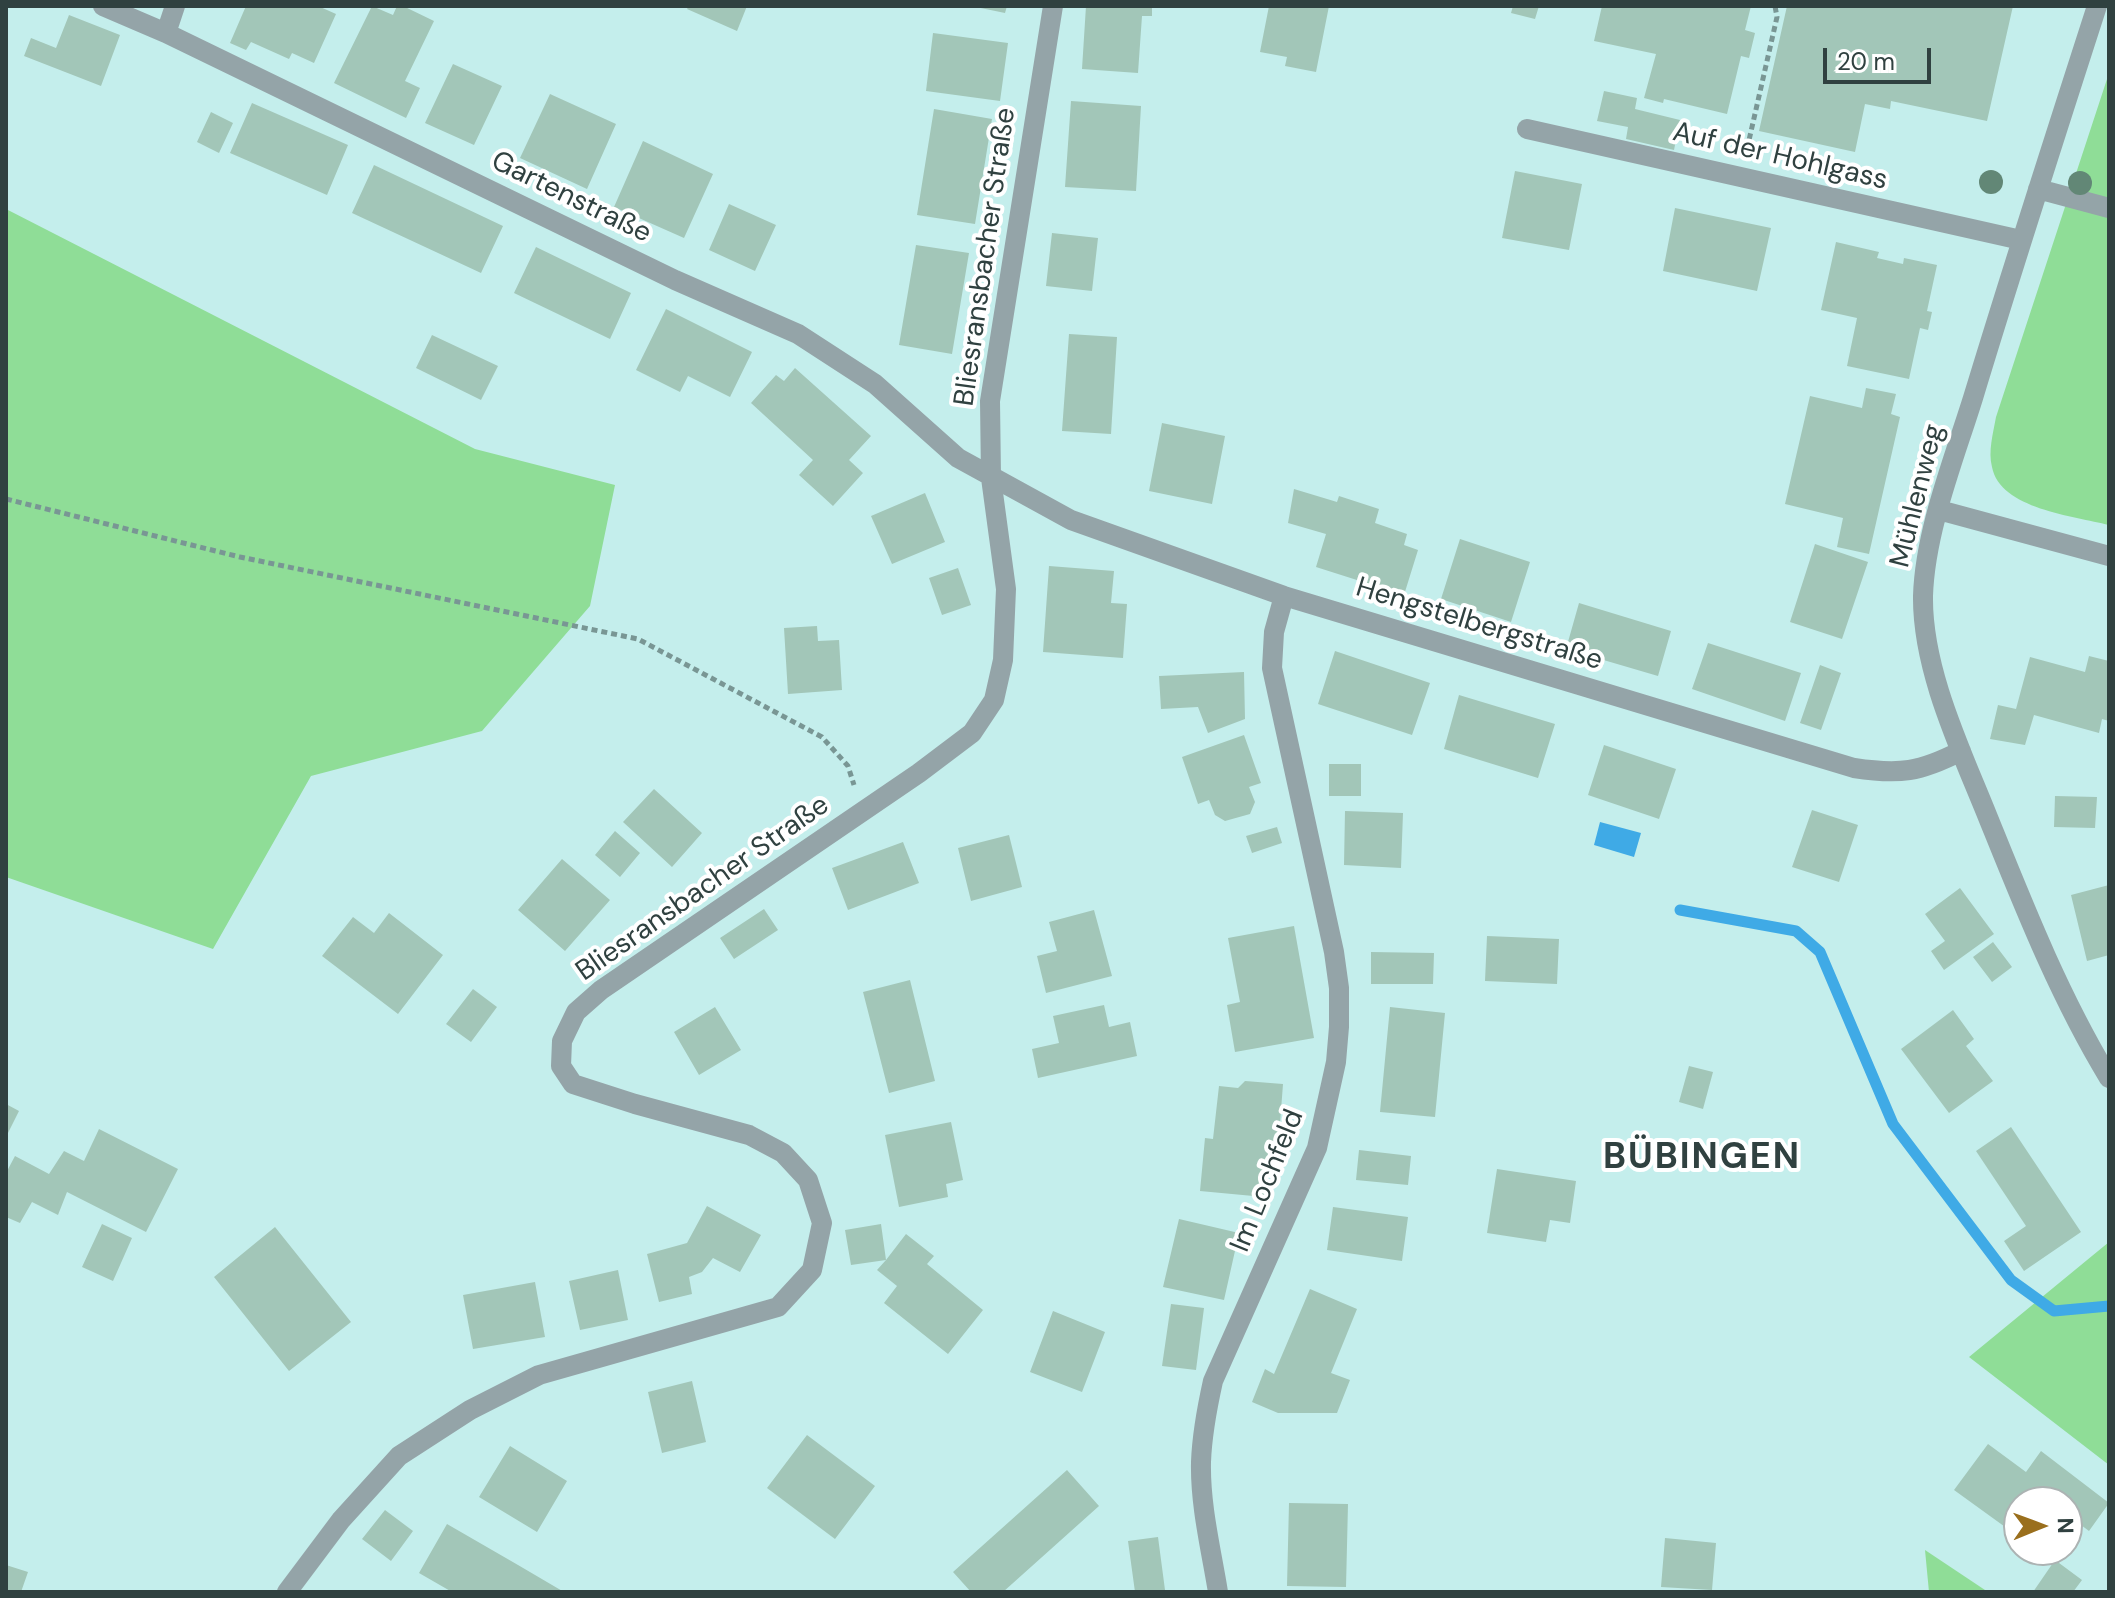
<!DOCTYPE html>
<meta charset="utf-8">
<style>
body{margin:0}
#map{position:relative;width:2115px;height:1598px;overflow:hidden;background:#c4eeec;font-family:"DM Sans",sans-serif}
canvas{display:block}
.frame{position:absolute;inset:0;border:8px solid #304140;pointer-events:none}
.north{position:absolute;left:2003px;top:1486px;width:80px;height:80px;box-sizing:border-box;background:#fff;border:2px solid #acb3b3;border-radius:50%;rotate:89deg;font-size:22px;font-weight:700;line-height:32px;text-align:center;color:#304140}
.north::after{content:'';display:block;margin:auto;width:28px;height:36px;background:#9a6f1d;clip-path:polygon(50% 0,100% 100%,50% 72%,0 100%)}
.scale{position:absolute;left:1823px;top:48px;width:108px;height:36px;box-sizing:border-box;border:4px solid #304140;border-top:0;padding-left:10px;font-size:24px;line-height:28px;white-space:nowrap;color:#304140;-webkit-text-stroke:6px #fff;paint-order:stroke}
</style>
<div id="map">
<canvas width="2115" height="1598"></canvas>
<div class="frame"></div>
<div class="north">N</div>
<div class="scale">20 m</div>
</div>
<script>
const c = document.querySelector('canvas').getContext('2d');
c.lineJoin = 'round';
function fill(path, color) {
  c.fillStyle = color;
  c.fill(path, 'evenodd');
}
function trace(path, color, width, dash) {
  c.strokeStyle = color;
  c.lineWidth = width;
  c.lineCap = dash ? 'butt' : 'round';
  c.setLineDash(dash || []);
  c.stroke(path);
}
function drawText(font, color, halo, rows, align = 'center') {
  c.font = font + ' "DM Sans",sans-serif';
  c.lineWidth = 8;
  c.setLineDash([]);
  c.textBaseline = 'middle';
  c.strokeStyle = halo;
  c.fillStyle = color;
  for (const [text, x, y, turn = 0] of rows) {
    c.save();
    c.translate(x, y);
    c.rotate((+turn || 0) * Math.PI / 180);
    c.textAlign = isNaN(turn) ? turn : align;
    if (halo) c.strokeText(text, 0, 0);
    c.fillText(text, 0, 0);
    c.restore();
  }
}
const green = new Path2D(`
 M2109,73v452c-35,-9 -109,-16 -117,-58 -4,-16 1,-33 4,-50z
 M6,209l469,240 140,36 -25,121 -108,125 -171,45 -98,173 -207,-72z
 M2109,1242v223l-140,-108z
 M1925,1550l63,42h-59z`);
const water = new Path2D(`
 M1600,822l41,11 -7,24 -40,-12z`);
const stream = new Path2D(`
 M1680,910l116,21 24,21 73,172 118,156 43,31 55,-5`);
const building = new Path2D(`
 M246,6h72l18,8 -22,49 -22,-10 -3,6 -38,-17 -5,8 -16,-7z
 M372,6l21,9 4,-9h6l31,15 -29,60 15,7 -14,30 -72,-35z
 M689,6h58l-10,25 -50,-22z
 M971,6h36l-2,7z
 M1086,6h66v10h-10l-4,57 -56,-4z
 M1269,6h60l-13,66 -31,-6 2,-9 -27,-5z
 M1513,6h26l-4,13 -24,-6z
 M1602,6h149l-6,24 10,3 -6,25 -8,-2 -14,58 -63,-15 -1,4 -19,-5 12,-44 -62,-13z
 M1787,6h226l-26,115 -96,-20 -1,8 -25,-5 -10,48 -96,-21z
 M69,15l51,20 -19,51 -77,-30 7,-18 25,10z
 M933,33l75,10 -8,58 -74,-10z
 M453,64l49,22 -28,59 -49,-22z
 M1604,91l33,7 -2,11 45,11 -6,30 -48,-11 2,-12 -31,-6z
 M550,94l66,30 -29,65 -67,-31z
 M1071,101l70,5 -5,85 -71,-4z
 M252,103l96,42 -21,50 -97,-42z
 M934,109l58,10 -17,105 -58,-9z
 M211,112l22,11 -14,30 -22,-11z
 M643,141l70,33 -29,64 -70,-31z
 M374,165l129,61 -22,47 -129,-60z
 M1515,171l67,13 -13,66 -67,-12z
 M729,204l47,21 -21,46 -46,-21z
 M1675,208l96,20 -14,63 -94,-20z
 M1052,233l46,5 -6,53 -46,-5z
 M1836,242l43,10 -2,6 26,6 1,-6 33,7 -10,46 5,1 -4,18 -8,-2 -11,51 -62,-13 10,-48 -36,-8z
 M916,245l53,8 -17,101 -53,-9z
 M536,247l95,46 -21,46 -96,-46z
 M666,309l86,43 -22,45 -42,-21 -8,16 -44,-22z
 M1069,334l48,3 -6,97 -49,-3z
 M432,335l66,31 -17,34 -65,-32z
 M795,368l76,68 -22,24 14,13 -30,33 -34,-31 14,-15 -62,-57 25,-28 8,6z
 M1866,388l30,6 -5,20 9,3 -31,137 -32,-7 6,-29 -58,-14 25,-108 52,12z
 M1162,423l63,13 -13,68 -63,-13z
 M1294,489l43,13 2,-6 40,13 -4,14 32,11 -3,11 14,5 -14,45 -88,-28 10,-33 -38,-11z
 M925,493l20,49 -53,22 -21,-48z
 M1460,539l70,23 -19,60 -70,-23z
 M1815,544l53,18 -26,77 -52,-17z
 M1049,566l65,5 -3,32 16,1 -4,54 -80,-6z
 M958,568l13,37 -29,10 -13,-37z
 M1579,603l92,28 -13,45 -92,-27z
 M817,626l1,15 21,-1 3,50 -54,4 -4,-66z
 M1708,643l93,30 -16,48 -93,-32z
 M1335,651l95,32 -18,52 -94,-31z
 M2089,656l20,5v60l-7,-2 -3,14 -65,-18 -9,30 -35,-6 8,-34 18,4 14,-52 55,15z
 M1820,665l21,8 -20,57 -21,-7z
 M1244,672l1,47 -37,14 -10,-26 -37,2 -2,-33z
 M1459,695l96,29 -17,54 -94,-29z
 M1244,735l17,48 -12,4 6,15 -5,12 -25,7 -10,-6 -6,-15 -11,4 -16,-47z
 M1604,745l72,24 -17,50 -71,-24z
 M1329,764h32v32h-32z
 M654,789l48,44 -30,34 -49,-45z
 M2055,796l42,1 -2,31 -41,-1z
 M1812,810l46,15 -19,57 -47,-15z
 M1345,811l58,2 -2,55 -57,-3z
 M1277,827l5,16 -30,10 -6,-17z
 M615,831l25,22 -20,24 -25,-22z
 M1009,835l13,52 -51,14 -13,-53z
 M903,842l16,41 -71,27 -16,-42z
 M562,859l48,41 -45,51 -47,-41z
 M2109,885v70l-22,6 -16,-66z
 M1960,888l34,46 -50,36 -13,-19 14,-10 -20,-27z
 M764,909l14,21 -44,29 -14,-21z
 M1094,910l18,66 -66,17 -9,-37 20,-5 -8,-29z
 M389,913l54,42 -45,59 -76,-58 31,-39 21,16z
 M1294,926l20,112 -79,14 -8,-47 13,-3 -12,-64z
 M1487,936l72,3 -2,45 -72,-3z
 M1993,942l19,25 -20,15 -19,-25z
 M1371,952l63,1 -1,31h-62z
 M910,980l25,101 -46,12 -26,-101z
 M473,989l24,18 -26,35 -25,-18z
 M1104,1005l5,22 21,-5 7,34 -99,22 -6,-29 27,-6 -6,-27z
 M715,1007l26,43 -42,25 -25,-43z
 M1390,1007l55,6 -10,104 -55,-5z
 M1953,1010l21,29 -8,7 27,35 -44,32 -48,-64z
 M1689,1066l24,6 -10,37 -24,-7z
 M1245,1081l38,3 -5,66 -9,-1 -5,48 -64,-6 5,-53 8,1 6,-53 19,2z
 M6,1104l13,7 -13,26z
 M951,1122l12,58 -17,4 2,13 -49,10 -14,-72z
 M2011,1127l70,105 -57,39 -20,-30 22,-15 -50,-75z
 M99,1129l79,40 -32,63 -79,-40 -9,23 -26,-13 -12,21 -14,-6v-44l9,-17 34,18 15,-23 20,10z
 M1359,1150l52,6 -3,29 -52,-5z
 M1497,1169l79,12 -6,42 -20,-3 -4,22 -59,-9z
 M707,1206l54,29 -21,37 -27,-14 -11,14 -13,5 3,17 -33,8 -12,-48 40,-11z
 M1333,1207l75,10 -6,44 -75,-11z
 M1179,1219l60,14 -15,67 -61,-13z
 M102,1224l30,14 -19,43 -31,-14z
 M881,1224l5,36 20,-26 28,22 -7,8 56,46 -35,44 -64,-51 13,-17 -20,-16 9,-10 -35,5 -6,-35z
 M275,1227l76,95 -62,49 -75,-94z
 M618,1270l10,50 -48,10 -11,-49z
 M535,1282l10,55 -72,12 -10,-54z
 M1310,1289l47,20 -26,64 19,7 -13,33h-59l-26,-11 13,-33 9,5z
 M1171,1304l33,4 -8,62 -34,-4z
 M1053,1311l52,21 -23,60 -52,-20z
 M692,1381l14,61 -44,11 -14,-61z
 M807,1435l68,51 -40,53 -68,-51z
 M1988,1444l38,28 15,-21 68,52 -20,28 -20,-15 -2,3v-17h-48v35l-65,-47z
 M510,1446l57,35 -30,51 -58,-35z
 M1067,1470l32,36 -96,86h-32l-18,-20z
 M1289,1503l59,1 -2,83 -59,-1z
 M385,1510l28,21 -22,30 -29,-22z
 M447,1524l71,41 46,27h-112l-33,-19z
 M1158,1537l7,53 -30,2 -7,-51z
 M1665,1538l51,5 -4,47 -51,-3z
 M2055,1560l27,20 -9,12h-40z
 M6,1565l22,7 -7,20h-15z`);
const path = new Path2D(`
 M1747,149l30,-132 -2,-11
 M6,499l234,58 398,82 184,98 26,29 6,19`);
const minor = new Path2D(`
 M103,6l63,27 509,247 123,54 77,50 83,74 113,62 213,76 570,172c46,7 66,4 107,-17
 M2097,6c-42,130 -84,260 -124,392 -19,61 -48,133 -50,198 -1,73 37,152 64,219 36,89 72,181 122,263
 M166,33l9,-27
 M1527,129l494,111
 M2038,189l71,19
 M1939,510l170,46
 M287,1592l54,-72 58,-64 71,-46 69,-35 239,-68 34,-37 10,-47 -14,-43 -25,-27 -34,-18 -114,-31 -62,-20 -12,-18 1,-25 14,-29 25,-22 318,-217 53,-40 22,-33 9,-40 3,-71 -15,-111 -1,-77 63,-395
 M1218,1592c-7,-43 -18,-87 -17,-130 1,-28 6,-54 12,-81l104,-233 19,-86 3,-35v-39l-5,-36 -62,-284 2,-36 10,-36`);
const trees = [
 [1991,182],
 [2080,183]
];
const streetNames = [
 ["Auf der Hohlgass",1780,157,13],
 ["Gartenstraße",571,198,26],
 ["Bliesransbacher Straße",986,257,-82],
 ["Mühlenweg",1918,496,-76],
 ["Hengstelbergstraße",1479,625,17],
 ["Bliesransbacher Straße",703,889,-35],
 ["Im Lochfeld",1268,1181,-68]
];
const districtNames = [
 ["BÜBINGEN",1702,1159]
];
fill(green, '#8fdd97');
fill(water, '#3faae6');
trace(stream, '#3faae6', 11);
fill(building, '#a2c6b8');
trace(path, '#799694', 5, [6, 4]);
trace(minor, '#94a4a8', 20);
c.fillStyle = '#628776';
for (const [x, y] of trees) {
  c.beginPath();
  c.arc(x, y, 12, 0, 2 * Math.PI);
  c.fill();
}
drawText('28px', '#304140', '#fff', streetNames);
c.letterSpacing = '2px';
drawText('bold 36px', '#304140', '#fff', districtNames);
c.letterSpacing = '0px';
</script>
